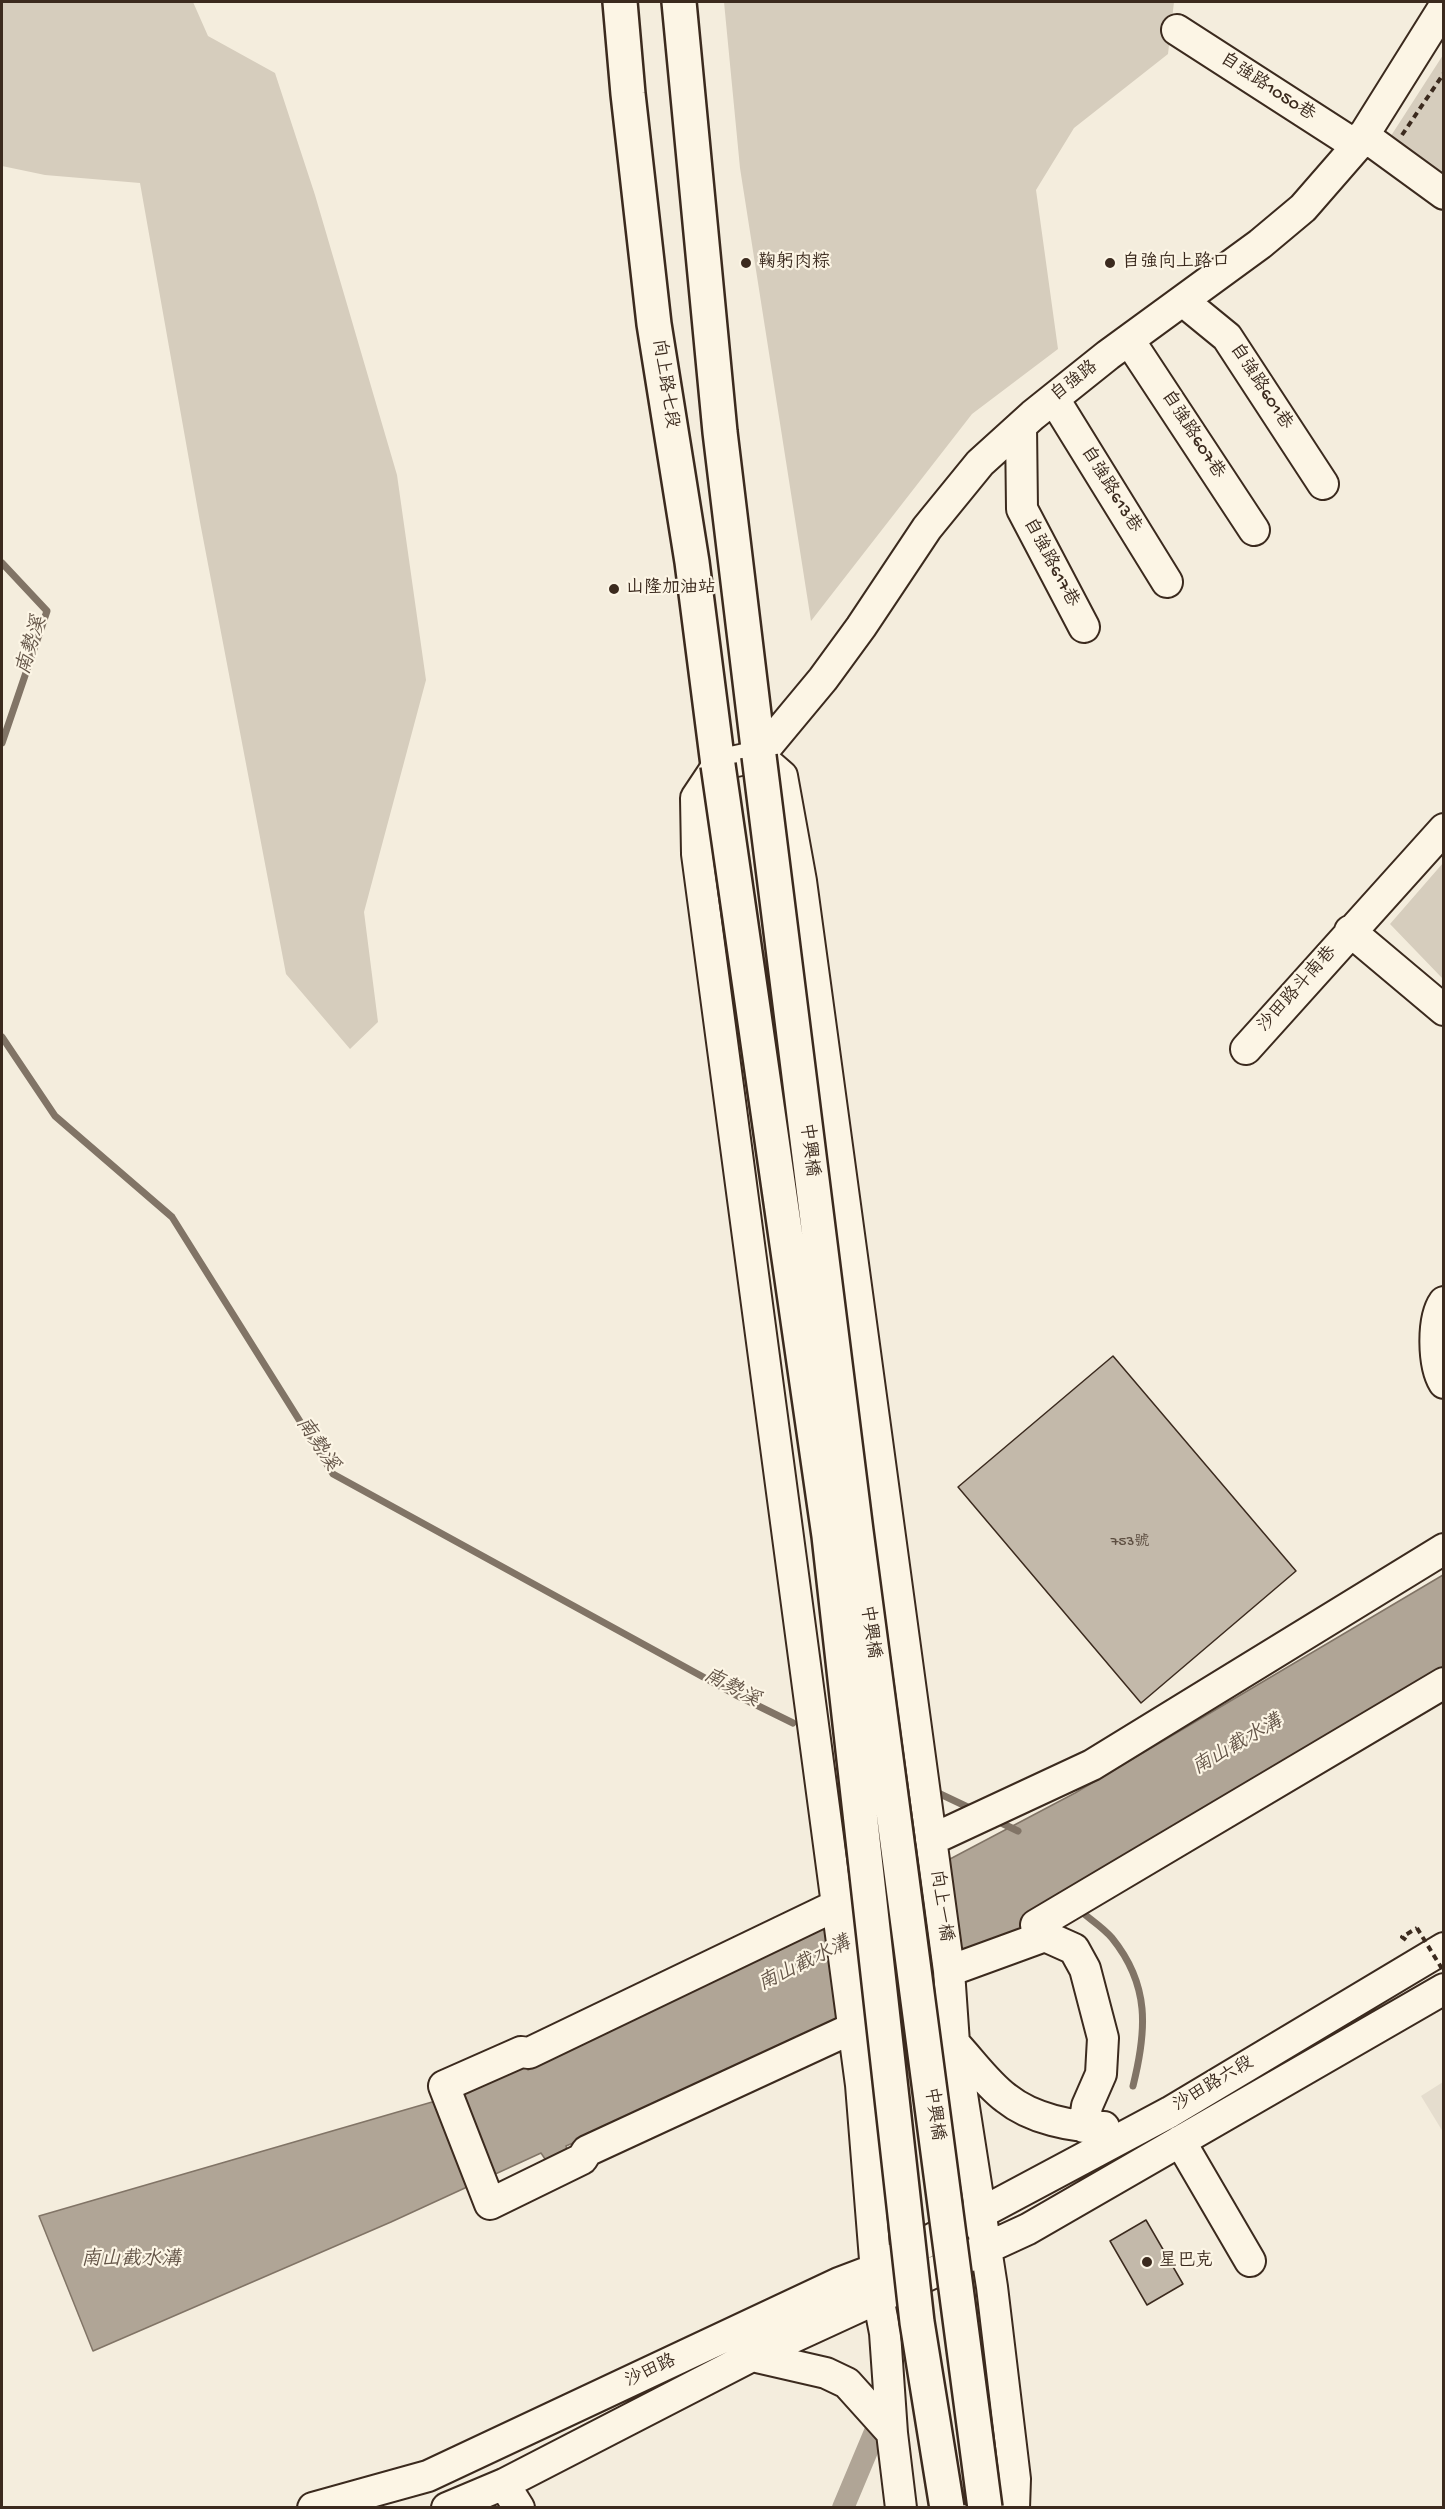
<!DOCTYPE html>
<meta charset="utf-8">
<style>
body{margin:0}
#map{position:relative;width:1445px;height:2509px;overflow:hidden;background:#f4eddd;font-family:"Gochi Hand",sans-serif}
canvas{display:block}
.frame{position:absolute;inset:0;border:3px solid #3b2a1e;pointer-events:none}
</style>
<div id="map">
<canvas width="1445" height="2509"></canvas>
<div class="frame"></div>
</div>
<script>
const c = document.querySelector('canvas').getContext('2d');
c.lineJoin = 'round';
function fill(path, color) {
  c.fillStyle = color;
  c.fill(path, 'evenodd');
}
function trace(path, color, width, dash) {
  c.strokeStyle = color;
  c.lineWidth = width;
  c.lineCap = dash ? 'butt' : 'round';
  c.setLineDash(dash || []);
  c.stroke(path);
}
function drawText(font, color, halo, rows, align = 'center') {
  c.font = font + ' "Gochi Hand","LXGW WenKai TC",sans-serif';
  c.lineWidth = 4.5;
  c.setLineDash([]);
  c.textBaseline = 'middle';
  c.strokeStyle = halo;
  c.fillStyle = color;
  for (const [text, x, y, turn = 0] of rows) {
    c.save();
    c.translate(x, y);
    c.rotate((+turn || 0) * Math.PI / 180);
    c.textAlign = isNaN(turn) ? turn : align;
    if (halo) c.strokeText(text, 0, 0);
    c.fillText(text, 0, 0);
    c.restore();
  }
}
const built = new Path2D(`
 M1443,2082v50l-22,-36z`);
const green = new Path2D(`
 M2,2h191l15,34 67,37 40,122 82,280 29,205 -62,232 14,110 -28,27 -64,-75 -86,-452 -60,-339 -95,-8 -43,-9z
 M724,2h450l-6,52 -94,74 -38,62 22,159 -86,65 -161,207 -71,-453z
 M1443,55v129l-56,-42z
 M1443,863v116l-53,-55z`);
const water = new Path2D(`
 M1443,1575v95l-398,246 -219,113 -139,66 -121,51 2,10 -21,6 -6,-9 -150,69 -298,129 -54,-135 400,-116 82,-38 7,8 70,-36 210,-100 267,-141z`);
const stream = new Path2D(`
 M2,563l45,48 -45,132
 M2,1037l53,79 117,101 161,257 403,221 57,28
 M936,1792l38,18
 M995,1820l23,11
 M1077,1908c11,10 26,19 35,30 38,47 35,92 21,148`);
const canal = new Path2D(`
 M843,2508l34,-81`);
const building = new Path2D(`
 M1113,1356l183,215 -155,132 -183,-216z
 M1146,2220l37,64 -36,21 -37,-64z`);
const path = new Path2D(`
 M1402,135l42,-62
 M1406,1940l-4,-3 15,-9`);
const minor = new Path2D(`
 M1177,30l180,116
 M1363,135l81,59
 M1183,301l44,36 96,147
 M1129,340l125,190
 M1054,399l113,183
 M1021,426l1,83 62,118
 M759,756l23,20 19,105 148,1090 5,72 38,244 23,192 -1,29
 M1350,931l94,79
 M1246,1049l198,-220
 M1444,1302c-12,17 -11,63 0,81
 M931,1840l161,-75 352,-216
 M837,1905l-308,148 -8,-1 -77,34 46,118 92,-45 5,-8 266,-123
 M1036,1925l408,-242
 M949,1971l96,-35 29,13 11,20 18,69 -2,36 -14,32 -3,21
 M954,2043c17,18 33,41 52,55 26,21 66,29 98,29
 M1180,2141l70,120
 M752,2356l74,17 21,10 45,50
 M504,2484l15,24
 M313,2508l115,-32 411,-193 37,-14 294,-157 274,-164
 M447,2508l57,-24 248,-128 276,-127 416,-240
 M901,2508l-9,-75 -7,-100 -7,-36 -17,-212 -164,-1231 -1,-56 22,-33 41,-9 64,-77 38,-52 66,-99 53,-65 53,-48 75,-60 152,-111 43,-36 54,-62 87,-139`);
const major = new Path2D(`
 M620,2l8,92 26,230 38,238 26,203
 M679,2l41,430 39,324`);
const pathBridge = new Path2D(`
 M1417,1928l27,44`);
const majorBridge = new Path2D(`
 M759,756l97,775 129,977
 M718,765l111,771 88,786 30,186`);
const markers = [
 [746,263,6,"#3b2a1e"],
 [1110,263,6,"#3b2a1e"],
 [614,589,6,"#3b2a1e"],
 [1147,2262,6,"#3b2a1e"]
];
const numberNames = [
 ["753號",1130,1543]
];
const streetNames = [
 ["自強路1050巷",1267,88,33],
 ["自強路",1075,382,-38],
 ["向上路七段",664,384,81],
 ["自強路601巷",1260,387,57],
 ["自強路607巷",1192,435,57],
 ["自強路613巷",1110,490,58],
 ["自強路617巷",1050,563,62],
 ["沙田路斗南巷",1298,990,-48],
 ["中興橋",808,1150,83],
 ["中興橋",869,1632,82],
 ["向上一橋",940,1906,82],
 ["沙田路六段",1214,2085,-31],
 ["中興橋",933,2114,82],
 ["沙田路",651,2372,-25]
];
const poiNames = [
 ["鞠躬肉粽",758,263],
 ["自強向上路口",1122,263],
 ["山隆加油站",626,589],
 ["星巴克",1159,2262]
];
const waterNames = [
 ["南勢溪",33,646,-73],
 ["南勢溪",316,1445,56],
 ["南勢溪",731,1689,28],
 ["南山截水溝",1238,1746,-30],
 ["南山截水溝",805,1965,-26],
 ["南山截水溝",131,2261]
];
fill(built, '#e5ddce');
fill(green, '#d6cdbd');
fill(water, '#b0a596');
trace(water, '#817466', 1.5);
trace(stream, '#817466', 7);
trace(canal, '#b0a596', 22);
fill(building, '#c3b9aa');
trace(building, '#3b2a1e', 1.5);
trace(minor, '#3b2a1e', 34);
trace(major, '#3b2a1e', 38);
trace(path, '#3b2a1e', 4, [6, 4.5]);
trace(minor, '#fcf5e5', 30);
trace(major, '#fcf5e5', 33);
trace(majorBridge, '#3b2a1e', 38, []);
trace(pathBridge, '#3b2a1e', 4, [6, 4.5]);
trace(majorBridge, '#fcf5e5', 33);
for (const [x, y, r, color] of markers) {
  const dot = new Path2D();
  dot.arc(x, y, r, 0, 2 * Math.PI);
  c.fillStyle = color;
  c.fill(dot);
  trace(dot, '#fcf5e5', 2);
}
drawText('15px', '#5d4e41', null, numberNames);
drawText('18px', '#3b2a1e', '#fcf5e5', streetNames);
drawText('18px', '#3b2a1e', '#fcf5e5', poiNames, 'left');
drawText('italic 20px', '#645548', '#fcf5e5', waterNames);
</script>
